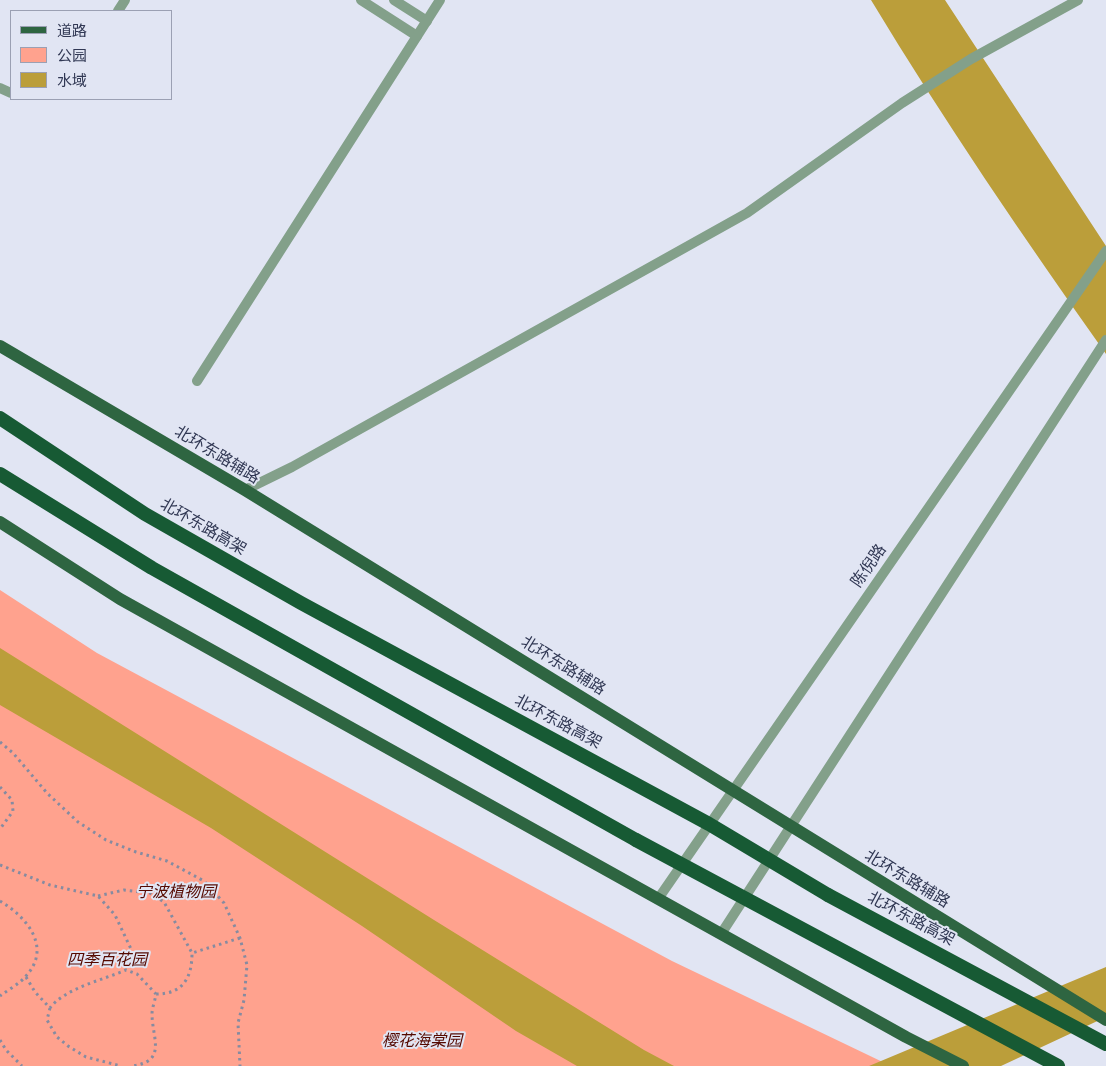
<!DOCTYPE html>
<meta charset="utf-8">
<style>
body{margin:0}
#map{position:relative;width:1106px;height:1066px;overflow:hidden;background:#e1e5f3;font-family:"PT Serif","Noto Sans SC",serif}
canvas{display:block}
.legend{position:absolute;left:10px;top:10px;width:162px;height:90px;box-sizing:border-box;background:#e1e5f3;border:1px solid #9ba0b3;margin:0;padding:6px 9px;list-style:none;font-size:15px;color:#313854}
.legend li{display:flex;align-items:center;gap:10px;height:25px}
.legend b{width:25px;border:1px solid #9ba0b3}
</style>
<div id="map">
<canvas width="1106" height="1066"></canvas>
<ul class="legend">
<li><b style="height:6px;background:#2e6541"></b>道路</li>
<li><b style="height:14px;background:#ffa28e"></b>公园</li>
<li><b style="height:14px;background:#bb9e3a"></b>水域</li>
</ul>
</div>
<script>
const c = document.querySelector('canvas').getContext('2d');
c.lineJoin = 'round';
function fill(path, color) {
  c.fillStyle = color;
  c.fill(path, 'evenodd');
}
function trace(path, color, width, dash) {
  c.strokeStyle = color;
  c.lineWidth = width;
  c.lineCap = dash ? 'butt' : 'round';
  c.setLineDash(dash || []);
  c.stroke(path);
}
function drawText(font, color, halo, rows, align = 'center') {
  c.font = font + ' "PT Serif","Noto Sans SC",serif';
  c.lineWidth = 4;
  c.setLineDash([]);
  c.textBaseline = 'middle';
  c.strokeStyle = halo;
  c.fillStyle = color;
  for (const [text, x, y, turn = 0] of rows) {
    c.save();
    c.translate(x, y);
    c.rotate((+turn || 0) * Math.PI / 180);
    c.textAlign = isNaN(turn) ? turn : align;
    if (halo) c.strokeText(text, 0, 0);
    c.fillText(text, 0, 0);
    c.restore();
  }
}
const green = new Path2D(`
 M0,590l97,63 575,308 219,105h-891z`);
const water = new Path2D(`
 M871,0h74l161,246v108c-82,-116 -162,-233 -235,-354z
 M0,648l434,272 210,130 30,16h-97l-61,-35 -154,-105 -151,-98 -211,-123z
 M1106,967v50l-105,49h-132z`);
const path = new Path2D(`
 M0,742l13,11 34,40 31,29 28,18 30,12 31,9 37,20 20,22 16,35 7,27 -3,35 -6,23 2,43
 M0,787l12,13 1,11 -13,18
 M0,865l50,20 48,11 17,19 16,34 -5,21
 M98,896l26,-6 26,3 14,9 28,51
 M0,901c27,16 53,47 25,76 -6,7 -17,13 -25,19
 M26,977l9,15 15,16c15,-20 53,-28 76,-38l11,4 19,20c-1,7 -4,14 -4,20 0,24 16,48 -21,52
 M156,994c27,0 36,-16 36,-41l48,-15
 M50,1008l-3,12 10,17 11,9 18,11 35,9
 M0,1040l6,10 16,16`);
const service = new Path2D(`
 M361,0l56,36
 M394,0l33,21
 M118,11l7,-11
 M0,88l11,5`);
const minor = new Path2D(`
 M197,381l243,-381
 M245,490l47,-23 455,-254 155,-110 69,-44 107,-59`);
const tertiary = new Path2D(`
 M658,899l448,-648
 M721,934l385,-594`);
const primary = new Path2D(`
 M0,346l245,144 861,530
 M0,522l120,77 786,438 57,29`);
const trunk = new Path2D(`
 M0,474l152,94 484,272
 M828,895l278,149`);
const trunkBridge = new Path2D(`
 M0,418l145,96 156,89 408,221 119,71
 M636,840l422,226`);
const streetNames = [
 ["北环东路辅路",217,455,31],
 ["北环东路高架",203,527,30],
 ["陈倪路",869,566,-55],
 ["北环东路辅路",563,666,32],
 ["北环东路高架",558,722,28],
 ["北环东路辅路",907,879,31],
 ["北环东路高架",911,919,28]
];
const parkNames = [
 ["宁波植物园",176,892],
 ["四季百花园",107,960],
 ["樱花海棠园",422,1041]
];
fill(green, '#ffa28e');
fill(water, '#bb9e3a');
trace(path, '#868ba0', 3, [2.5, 4]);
trace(service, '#83a08a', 10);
trace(minor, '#83a08a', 10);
trace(tertiary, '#83a08a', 10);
trace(primary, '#2e6541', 12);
trace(trunk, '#175a34', 14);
trace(trunkBridge, '#175a34', 14);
drawText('16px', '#313854', '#e1e5f3', streetNames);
drawText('italic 16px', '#550900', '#e1e5f3', parkNames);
</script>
